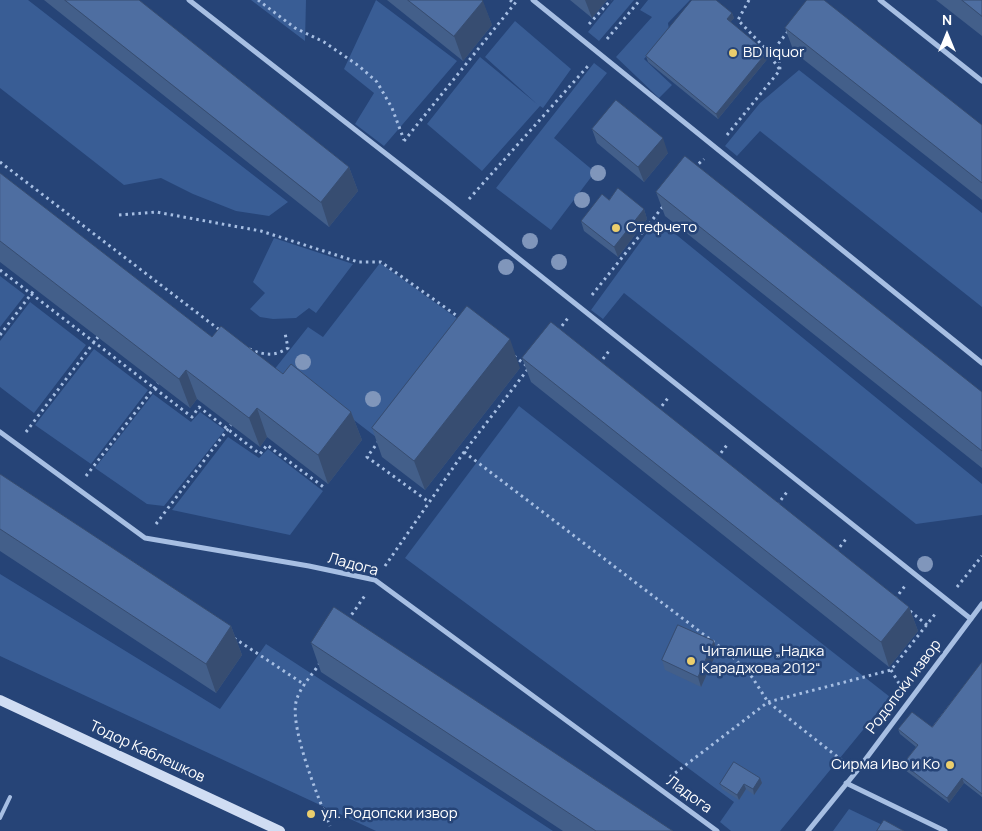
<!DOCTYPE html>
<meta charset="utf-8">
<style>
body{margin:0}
#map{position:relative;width:982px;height:831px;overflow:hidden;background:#264477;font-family:Manrope,sans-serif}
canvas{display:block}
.north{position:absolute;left:922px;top:10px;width:50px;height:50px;-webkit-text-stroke:4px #264477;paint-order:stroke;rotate:0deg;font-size:14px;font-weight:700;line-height:20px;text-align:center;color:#fff}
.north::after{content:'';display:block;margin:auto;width:18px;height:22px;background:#fff;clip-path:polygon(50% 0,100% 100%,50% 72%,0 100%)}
</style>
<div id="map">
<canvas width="982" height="831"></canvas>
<div class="north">N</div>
</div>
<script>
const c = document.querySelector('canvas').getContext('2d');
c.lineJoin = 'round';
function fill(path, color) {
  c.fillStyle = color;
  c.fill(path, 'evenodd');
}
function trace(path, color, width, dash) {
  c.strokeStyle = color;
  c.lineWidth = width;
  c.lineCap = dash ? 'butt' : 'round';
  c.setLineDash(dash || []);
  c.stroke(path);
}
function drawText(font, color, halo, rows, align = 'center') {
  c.font = font + ' Manrope,sans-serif';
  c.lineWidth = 5;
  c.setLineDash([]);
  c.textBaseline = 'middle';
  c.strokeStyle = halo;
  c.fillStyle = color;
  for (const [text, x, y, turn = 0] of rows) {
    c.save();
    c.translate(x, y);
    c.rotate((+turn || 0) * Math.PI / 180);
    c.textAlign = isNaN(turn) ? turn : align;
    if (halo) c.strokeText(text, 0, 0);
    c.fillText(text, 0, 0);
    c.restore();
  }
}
const green = new Path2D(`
 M0,0h28l260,202 -19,14 -33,-5 -43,-17 -32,-16 -37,7 -124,-97z
 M251,0h55l-1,41z
 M376,0l81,61 -73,85 -29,-22 19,-31 -30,-24z
 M614,0h20l-35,41 -11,-9z
 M648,0h42l-22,23 1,7 -25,29 28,26 -13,13 -43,-41 36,-40 -12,-7z
 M515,21l56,48 -28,39 -3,-2 -58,65 -55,-47 53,-67 57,47 -52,-47z
 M594,63l13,10 -53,65 41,34 -44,58 -55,-42z
 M799,70l183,143v94l-222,-176 -23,25 -12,-10 35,-43z
 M657,219l325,265v31l-66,9 -292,-231 -21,26 -12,-9z
 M274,238l79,26 -37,49 -7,-5 -13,10 -23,1 -13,-2 -10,-8 15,-16 -12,-11z
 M380,263l85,61 -89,113 -69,-53 -41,-4 42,-53 15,10z
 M0,276l25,19 -25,32z
 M30,302l56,43 -52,68 -34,-26v-46z
 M94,349l54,41 -57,74 -56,-39z
 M153,394l38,28 9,-10 25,18 -61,76 -17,-2 -52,-36z
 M519,406l371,291 -110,134h-49l-11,-9 14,-20 -329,-244z
 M228,437l31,21 9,-9 55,42 -33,44 -118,-25z
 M0,574l220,135 46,-65 287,187h-177l-376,-175z
 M849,809l46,22h-62z`);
const path = new Path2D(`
 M258,0l37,28 29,14 35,24 18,16 15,26 12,32
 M510,0l5,4
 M749,0l-11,20 25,26 17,24
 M589,24l22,-24
 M607,39l33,-39
 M727,135l53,-65 -2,-26 12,-15
 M404,141l112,-139
 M0,162l221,169
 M694,168l10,-9
 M469,199l119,-133
 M119,215l37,-3 105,19 97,31h23l79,56
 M0,270l192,147 7,-10 61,47 7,-9 58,43
 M592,295l73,-91
 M558,331l10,-13
 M0,335l35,-46
 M249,349c15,6 25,8 39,-1l-3,-15
 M514,356l13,10
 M599,364l10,-13
 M658,411l10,-13
 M26,432l72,-95
 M379,441l-12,16 62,45
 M464,452l268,204 20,21 16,25 76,60
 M717,458l10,-13
 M86,476l72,-93
 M777,505l10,-13
 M156,524l75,-99
 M836,552l10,-13
 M385,566l79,-114 64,-83
 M957,587l25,-31
 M895,599l10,-13
 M910,611l17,14
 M348,620l18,-26
 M234,638l71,47
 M320,663c-7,11 -21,25 -24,39 -6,27 23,98 34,124
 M891,670l9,15
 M670,777l98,-75 123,-32 45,-57`);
const service = new Path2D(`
 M0,818l10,-21`);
const minor = new Path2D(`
 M189,0l260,203 522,416
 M533,0l449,363
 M880,0l102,81
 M0,432l145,106 164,28 66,14 342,251
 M846,783l99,48
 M808,831l48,-59 126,-168`);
const secondary = new Path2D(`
 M0,700l280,131`);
const trees = [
 [598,173],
 [582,200],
 [530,241],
 [559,262],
 [506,267],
 [303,362],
 [373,399],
 [925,564]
];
const wall = new Path2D(`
 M44,0h95l210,167 9,24 -29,36z
 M387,0h95l10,25 -29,36z
 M570,0h37l-15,18z
 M936,0h46v36z
 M732,13l2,5 -4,4 37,30 2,5 -51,62 -70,-57 -2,-6z
 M785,28l197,97v75l-188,-148z
 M592,129l76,24 -24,29 -47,-39z
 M0,173l212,164 139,75 11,28 -34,44 -61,-47 -7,10 -63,-48 -7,9 -190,-146z
 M656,192l326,200v76l-317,-252z
 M644,209l3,10 -29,38 -34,-26 -3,-10z
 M522,358l387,249 9,24 -29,36 -358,-285z
 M520,368l-95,122 -43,-33 -10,-29z
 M0,474l231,152 11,29 -26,38 -216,-142z
 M311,643l362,188h-110l-242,-159z
 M717,652l-16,35 -36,-17 -3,-10z
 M982,662v135l-18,-14 -15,20 -44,-33 -2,-6 13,-17 -16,-13 -2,-5 34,-2z
 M760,778l2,5 -8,12 -8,-6 -7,11 -17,-11 -2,-5z`);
const shadedWall = new Path2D(`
 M585,0h22l-15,18z
 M483,1l9,24 -29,36 -9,-25z
 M732,13l2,5 -6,7 -1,-6z
 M767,52l2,5 -51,62 -2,-5z
 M663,138l5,15 -24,29 -6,-15z
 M349,167l9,24 -29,36 -8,-25z
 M644,209l3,10 -29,38 -4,-10z
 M510,339l10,29 -95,122 -11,-29z
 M186,370l11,29 -7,9 -11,-29z
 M257,408l10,29 -7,10 -11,-29z
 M351,412l11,28 -34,44 -10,-29z
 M909,607l9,24 -29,36 -8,-25z
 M231,626l11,29 -26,38 -10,-29z
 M714,641l3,11 -16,35 -3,-10z
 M760,778l2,5 -8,12 -1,-6z
 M962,778l2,5 -15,20 -2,-5z
 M744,784l2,5 -7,11 -2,-5z`);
const building = new Path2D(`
 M65,0h74l210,167 -28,35z
 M408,0h74l1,1 -29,35z
 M692,0h24l16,13 -5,6 40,33 -51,62 -70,-58z
 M807,0h17l158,125v58l-197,-155z
 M962,0h20v16z
 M616,100l47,38 -25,29 -46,-38z
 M685,156l297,236v59l-326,-259z
 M0,173l212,164 9,-11 62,48 8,-10 60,48 -33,43 -61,-47 -8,10 -63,-48 -7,9 -179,-138z
 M618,188l26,21 -30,38 -33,-26 21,-27 7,6z
 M467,306l43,33 -96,122 -42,-33z
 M551,322l358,285 -28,35 -359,-284z
 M0,474l231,152 -25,38 -206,-135z
 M334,607l339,224h-77l-285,-188z
 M678,625l36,16 -16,36 -36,-17z
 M982,662v132l-20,-16 -15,20 -44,-34 15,-19 -20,-16 14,-17 20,15z
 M734,762l26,16 -7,11 -9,-5 -7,11 -17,-11z
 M884,820l20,11h-27z`);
const markers = [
 [733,53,5,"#ebce6d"],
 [616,228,5,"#ebce6d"],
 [691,661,5,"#ebce6d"],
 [950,765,5,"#ebce6d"],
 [311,814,5,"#ebce6d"]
];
const poiNames = [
 ["BD liquor",743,53],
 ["Стефчето",626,228],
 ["Читалище „Надка",701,652],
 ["Караджова 2012“",701,669],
 ["Сирма Иво и Ко",940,765,"right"],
 ["ул. Родопски извор",321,814]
];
const streetNames = [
 ["Ладога",353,565,15],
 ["Родопски извор",904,687,-53],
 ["Тодор Каблешков",147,752,25],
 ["Ладога",689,795,36]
];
fill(green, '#395d95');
trace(path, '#a7bfe3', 3, [2.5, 4]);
trace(service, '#a7bfe3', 4);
trace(minor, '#a7bfe3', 5);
trace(secondary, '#d0ddf3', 10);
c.fillStyle = '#8096bb';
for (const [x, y] of trees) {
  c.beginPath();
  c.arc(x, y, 8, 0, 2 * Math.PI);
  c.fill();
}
fill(wall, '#435f8a');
fill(shadedWall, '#374d71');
fill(building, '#4e6ea1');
trace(building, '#374d71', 1);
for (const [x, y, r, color] of markers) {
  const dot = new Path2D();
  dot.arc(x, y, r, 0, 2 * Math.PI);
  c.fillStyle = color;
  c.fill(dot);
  trace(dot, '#264477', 2);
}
drawText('15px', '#fff', '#264477', poiNames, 'left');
drawText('15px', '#fff', '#264477', streetNames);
</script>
